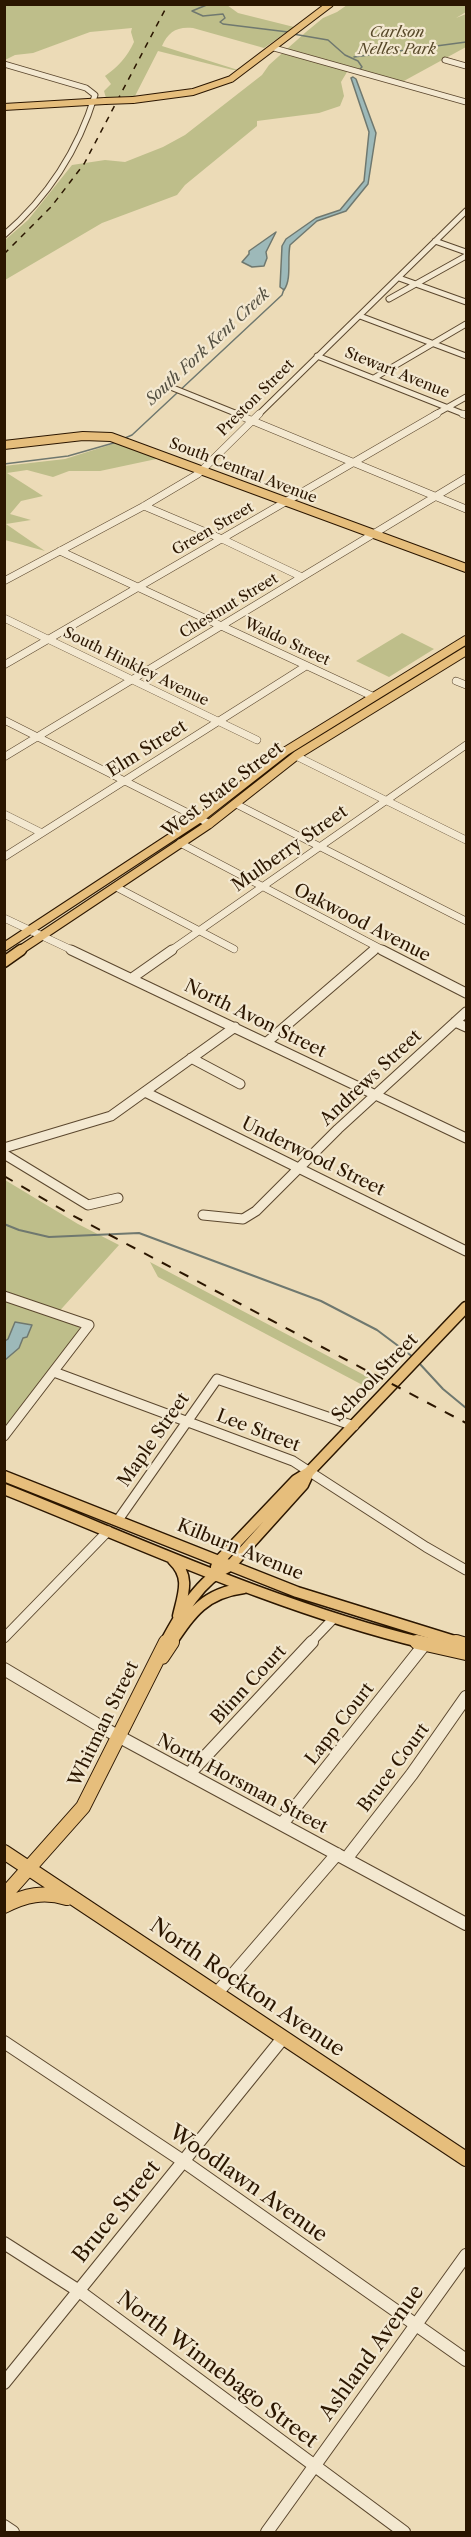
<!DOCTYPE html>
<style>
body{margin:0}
#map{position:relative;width:471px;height:2537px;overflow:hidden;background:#ecdbb7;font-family:"Libre Caslon Text",serif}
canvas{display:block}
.frame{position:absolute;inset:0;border:6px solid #2b1600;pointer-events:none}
</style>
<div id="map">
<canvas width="471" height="2537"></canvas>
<div class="frame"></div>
</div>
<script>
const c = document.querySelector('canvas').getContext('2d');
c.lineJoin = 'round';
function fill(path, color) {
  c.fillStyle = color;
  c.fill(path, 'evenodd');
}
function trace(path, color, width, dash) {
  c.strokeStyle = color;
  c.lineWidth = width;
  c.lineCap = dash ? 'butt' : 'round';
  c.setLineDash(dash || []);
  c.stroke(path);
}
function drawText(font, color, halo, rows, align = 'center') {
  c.font = font + ' "Libre Caslon Text",serif';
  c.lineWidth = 4.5;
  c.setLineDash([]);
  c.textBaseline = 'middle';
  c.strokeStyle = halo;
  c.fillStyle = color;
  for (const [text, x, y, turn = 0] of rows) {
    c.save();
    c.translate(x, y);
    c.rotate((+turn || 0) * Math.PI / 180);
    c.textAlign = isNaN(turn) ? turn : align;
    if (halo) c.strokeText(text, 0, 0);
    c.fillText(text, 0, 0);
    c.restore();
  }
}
const green = new Path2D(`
 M4,5h223l11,8 56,14 -30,21 -71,-20c-16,-2 -25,4 -31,18l76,24h-5l-75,-19 -23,45 -29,2 -2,-7 7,-7 -6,-8c13,-9 22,-19 29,-34l-3,-10 1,-4 -42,4 -57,21 -18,2 -10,5z
 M347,5h119v7l-10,6 10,-4v33l-64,35 -52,-15 -9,15 3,14 -4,10 -21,7 -62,8v5l-72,59 -8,10 -75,28 -97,57v-40l23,-20 44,-55 33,-5 20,2 38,-15 22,-12 77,-60 7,-10 37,-33 17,-14 14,-6z
 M119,442l42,16 -61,13h-31l-16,6 -26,-7 -20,3 36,23 -22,5 -11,13 21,6 -25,4 39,27 -40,-11 -1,-74 61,-7z
 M402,633l32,16 -45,28 -33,-16z
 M5,1180l73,44 41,21 -64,71 24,10 1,4 -75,96z
 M150,1262l229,121 -7,7 -214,-113z`);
const water = new Path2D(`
 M353,77l3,2 20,54 -8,51 -22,27 -29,10 -27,24c-3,14 2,34 -6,45l-4,-3 2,-41 4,-7 30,-21 24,-8 24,-29 5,-49 -18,-54z
 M276,232l-10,20 1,6 -3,8 -12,1 -10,-5 7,-8v-3z
 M15,1322l17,3 -5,12 -4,1 -4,10 -14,12v6v-25l3,-2z`);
const streamFar1 = new Path2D(`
 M209,4l-17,7 11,5 20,-2 2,4 -5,4 3,2 65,8
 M293,34l35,6 17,15 13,6 4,6 -2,2
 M354,57l112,-15
 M125,438l7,-3 150,-140 2,-6
 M4,464l64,-8 49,-14`);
const stream = new Path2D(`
 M4,1224l15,6 30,7 90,-4 182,68 56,29 36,27
 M419,1363l24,26 23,19`);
const minorFar3 = new Path2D(`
 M274,48l192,54
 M445,60l21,6
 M4,64l82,24 9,7c-17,56 -47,102 -91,140
 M435,241l31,11
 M399,278l67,24
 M389,299l77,-43
 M360,316l106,40
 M317,356l149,59
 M374,378l92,-54
 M173,388l67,27
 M258,415l208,-204
 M434,415l32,-18`);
const minorFar2 = new Path2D(`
 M236,414l230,95
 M463,414l3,1
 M144,506l78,33 80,38
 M60,551l312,145
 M4,581l140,-75 54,-32 61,-60
 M4,618l253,122
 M4,665l433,-251
 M456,681l10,4
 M4,720l206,104
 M296,756l170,84
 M4,757l462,-279
 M236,804l230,117
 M4,814l38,19
 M180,843l205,108
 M4,857l302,-191
 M116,887l118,62
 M4,918l70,33
 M170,951l296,-206
 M372,951l5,-4`);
const minorFar1 = new Path2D(`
 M71,950l395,188
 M382,950l84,43
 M132,978l40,-28
 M455,1022l11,5
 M267,1042l107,-92
 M191,1058l49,26
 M145,1092l321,159
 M4,1148l107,-32 124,-89
 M4,1154l84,51 30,-7
 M203,1215l40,4 13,-8 82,-82 128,-117
 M4,1296l85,29 -85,111
 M54,1372l239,89 133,86 40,23
 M118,1520l99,-141 137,47
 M4,1638l104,-107
 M310,1643l23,-24`);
const minor = new Path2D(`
 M4,1669l101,60 361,195
 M189,1774l123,-132
 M282,1824l142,-179
 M346,1859l66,-85 54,-77
 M217,1993l120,-139
 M4,2042l179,119 283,199
 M4,2243l75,48 325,241
 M4,2383l279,-345
 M4,2526l9,6
 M267,2532l199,-277`);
const majorFar3 = new Path2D(`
 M133,100l60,-8 38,-13 99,-75
 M4,107l101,-6`);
const majorFar2 = new Path2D(`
 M4,445l79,-9 28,1 355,131
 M4,947l195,-128 87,-68 180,-111
 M19,951l189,-126 89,-70 169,-104`);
const majorFar1 = new Path2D(`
 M4,962l17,-12
 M4,1476l293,116 164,51
 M4,1489c138,55 274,119 419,154
 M173,1560c18,17 10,34 5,56
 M216,1567l2,-5 78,-82 13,-8
 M165,1643c15,-28 35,-64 65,-77l73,-81 6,-13 157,-165
 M171,1643c21,-31 34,-50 73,-55`);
const major = new Path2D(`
 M417,1642l49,11
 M456,1642l10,3
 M162,1657l10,-15
 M4,1852l462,307
 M4,1896l79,-89 83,-165
 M4,1906c21,-11 40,-15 63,-8`);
const railFar1 = new Path2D(`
 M4,254l47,-47 33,-43 84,-160`);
const rail = new Path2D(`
 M4,1176l64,37 398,210`);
const majorBridge = new Path2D(`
 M105,101l28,-1`);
const farParknames = [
 ["Carlson",397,33],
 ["Nelles Park",397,50]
];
const farStreetnames = [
 ["Stewart Avenue",397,373,22],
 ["Preston Street",256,398,-45],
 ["South Central Avenue",243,471,21],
 ["Green Street",213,529,-30],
 ["Chestnut Street",229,606,-31],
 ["Waldo Street",287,642,25],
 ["South Hinkley Avenue",136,667,26]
];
const farWaternames = [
 ["South Fork Kent Creek",208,347,-43]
];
const streetNames = [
 ["Elm Street",147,749,-32],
 ["West State Street",223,790,-37],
 ["Mulberry Street",290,849,-35],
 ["Oakwood Avenue",362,923,27],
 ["North Avon Street",255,1019,26],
 ["Andrews Street",371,1078,-43],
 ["Underwood Street",313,1157,26],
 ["School Street",375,1378,-46],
 ["Lee Street",258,1431,21],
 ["Maple Street",154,1440,-55],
 ["Kilburn Avenue",240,1550,22],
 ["Blinn Court",249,1685,-47],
 ["Whitman Street",104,1724,-64],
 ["Lapp Court",340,1724,-52],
 ["Bruce Court",394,1768,-53],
 ["North Horsman Street",242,1784,28]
];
const nearStreetnames = [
 ["North Rockton Avenue",247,1988,34],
 ["Woodlawn Avenue",248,2184,35],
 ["Bruce Street",117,2212,-51],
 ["Ashland Avenue",372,2353,-54],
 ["North Winnebago Street",217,2370,37]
];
fill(green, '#bebe8a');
fill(water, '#9db9b9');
trace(water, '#6f786f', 1.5);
trace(streamFar1, '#6f786f', 1.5);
trace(stream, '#6f786f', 2);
trace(minorFar3, '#5b472e', 7);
trace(minorFar2, '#5b472e', 8);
trace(minorFar1, '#5b472e', 11);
trace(minor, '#5b472e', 14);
trace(majorFar3, '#2b1600', 8);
trace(majorFar2, '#2b1600', 10);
trace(majorFar1, '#2b1600', 13);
trace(major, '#2b1600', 16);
trace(minorFar3, '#f3e8d0', 5);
trace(minorFar2, '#f3e8d0', 7);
trace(minorFar1, '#f3e8d0', 9);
trace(minor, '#f3e8d0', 12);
trace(majorFar3, '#e6be7c', 6);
trace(majorFar2, '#e6be7c', 8);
trace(majorFar1, '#e6be7c', 10);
trace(major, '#e6be7c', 14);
trace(railFar1, '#2b1600', 1.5, [6, 6]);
trace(rail, '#2b1600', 2, [10, 10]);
trace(majorBridge, '#2b1600', 8, []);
trace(majorBridge, '#e6be7c', 6);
drawText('italic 15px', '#574829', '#f3e8d0', farParknames);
drawText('15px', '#2b1600', '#f3e8d0', farStreetnames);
drawText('italic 16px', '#534f41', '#f3e8d0', farWaternames);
drawText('18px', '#2b1600', '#f3e8d0', streetNames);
drawText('21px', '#2b1600', '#f3e8d0', nearStreetnames);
</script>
